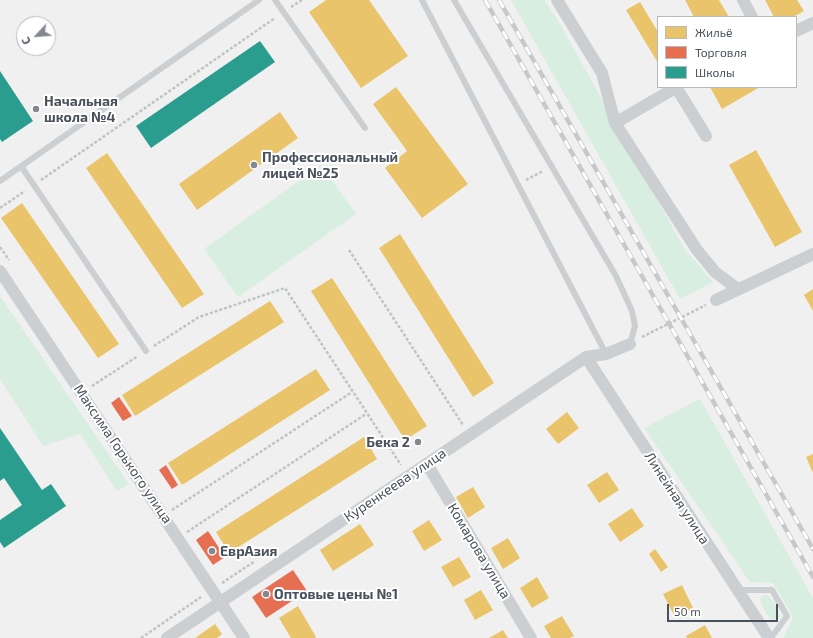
<!DOCTYPE html>
<meta charset="utf-8">
<style>
body{margin:0}
#map{position:relative;width:813px;height:638px;overflow:hidden;background:#f1f0f0;font-family:"Exo 2",sans-serif}
canvas{display:block}
.legend{position:absolute;left:657px;top:16px;width:140px;height:72px;box-sizing:border-box;background:#fff;border:1px solid #b6b9be;margin:0;padding:5px 7px;list-style:none;font-size:12px;color:#49515c}
.legend li{display:flex;align-items:center;gap:8px;height:20px}
.legend b{width:20px;border:1px solid #b6b9be}
.north{position:absolute;left:16px;top:16px;width:40px;height:40px;box-sizing:border-box;background:#fff;border:1px solid #b6b9be;border-radius:50%;rotate:244deg;font-size:11px;font-weight:700;line-height:16px;text-align:center;color:#49515c}
.north::after{content:'';display:block;margin:auto;width:14px;height:18px;background:#848990;clip-path:polygon(50% 0,100% 100%,50% 72%,0 100%)}
.scale{position:absolute;left:667px;top:604px;width:111px;height:18px;box-sizing:border-box;border:2px solid #49515c;border-top:0;padding-left:5px;font-size:12px;line-height:14px;white-space:nowrap;color:#49515c;-webkit-text-stroke:3px #fff;paint-order:stroke}
</style>
<div id="map">
<canvas width="813" height="638"></canvas>
<ul class="legend">
<li><b style="height:11px;background:#e9c46a"></b>Жильё</li>
<li><b style="height:11px;background:#e76f51"></b>Торговля</li>
<li><b style="height:11px;background:#2a9d8f"></b>Школы</li>
</ul>
<div class="north">С</div>
<div class="scale">50 m</div>
</div>
<script>
const c = document.querySelector('canvas').getContext('2d');
c.lineJoin = 'round';
function fill(path, color) {
  c.fillStyle = color;
  c.fill(path, 'evenodd');
}
function trace(path, color, width, dash) {
  c.strokeStyle = color;
  c.lineWidth = width;
  c.lineCap = dash ? 'butt' : 'round';
  c.setLineDash(dash || []);
  c.stroke(path);
}
function drawText(font, color, halo, rows, align = 'center') {
  c.font = font + ' "Exo 2",sans-serif';
  c.lineWidth = 4;
  c.setLineDash([]);
  c.textBaseline = 'middle';
  c.strokeStyle = halo;
  c.fillStyle = color;
  for (const [text, x, y, turn = 0] of rows) {
    c.save();
    c.translate(x, y);
    c.rotate((+turn || 0) * Math.PI / 180);
    c.textAlign = isNaN(turn) ? turn : align;
    if (halo) c.strokeText(text, 0, 0);
    c.fillText(text, 0, 0);
    c.restore();
  }
}
const green = new Path2D(`
 M511,0h33l15,22 125,226 29,34 -33,17z
 M321,165l35,49 -118,83 -34,-48z
 M0,296l129,188 -12,7 -37,-57 -37,12 -43,-67z
 M700,399l113,199v40h-30l10,-21 -20,-34 -23,-1 -106,-154z
 M767,595c7,5 11,13 13,22l-3,3 -7,-1 -9,-15 -1,-5 3,-3z`);
const homes = new Path2D(`
 M326,0h43l39,56 -47,32 -52,-76z
 M685,0h34l10,17h-35z
 M765,0h32l7,11 -11,6h-19z
 M640,2l18,30v31l-32,-53z
 M396,87l72,97 -46,34 -37,-50 22,-17 -34,-47z
 M710,87h50l-38,22z
 M280,112l18,26 -101,72 -18,-26z
 M756,150l46,82 -27,15 -46,-82z
 M107,153l97,141 -22,14 -96,-140z
 M22,203l97,141 -21,14 -97,-140z
 M400,234l94,149 -21,14 -94,-149z
 M332,278l95,148 -22,14 -94,-149z
 M813,289v22l-9,-16z
 M270,301l14,21 -149,94 -13,-21z
 M316,369l14,21 -148,95 -14,-22z
 M567,412l12,16 -21,16 -12,-15z
 M364,437l13,22 -148,94 -13,-21z
 M813,454v19l-7,-16z
 M607,472l12,18 -20,13 -12,-18z
 M473,487l12,20 -17,11 -12,-21z
 M632,508l12,18 -24,16 -12,-18z
 M429,520l13,20 -18,11 -12,-20z
 M360,524l14,21 -41,26 -13,-21z
 M508,538l12,20 -17,11 -12,-21z
 M655,549l13,18 -7,5 -12,-18z
 M459,557l12,20 -18,10 -12,-20z
 M537,577l12,21 -17,10 -12,-20z
 M682,585l11,23 -18,9 -12,-23z
 M481,590l12,20 -18,10 -11,-20z
 M298,606l18,31 -1,1h-24l-12,-20z
 M562,616l12,20 -4,2h-19l-7,-12z
 M215,624l7,10 -5,4h-22z
 M705,625l7,13h-25l-1,-2z
 M503,630l5,8h-19z`);
const shops = new Path2D(`
 M119,397l13,19 -9,5 -12,-18z
 M166,465l12,20 -6,4 -13,-19z
 M208,531l17,26 -12,8 -17,-25z
 M293,570l14,21 -41,27 -14,-21z`);
const schools = new Path2D(`
 M260,41l15,21 -124,86 -15,-22z
 M0,71l33,50 -31,21 -2,-3z
 M0,428l42,62 9,-6 15,22 -62,42 -4,-6v-22l22,-15 -18,-27 -4,3z`);
const path = new Path2D(`
 M291,7l11,-7
 M41,180l234,-162
 M526,180l17,-9
 M0,208l25,-17
 M0,247l9,13
 M349,250l114,175
 M642,337l64,-32
 M154,346l45,-29 86,-29 116,177
 M92,386l46,-30
 M172,510l180,-118
 M187,532l179,-118
 M222,583l33,-22
 M141,638l60,-41`);
const lane = new Path2D(`
 M275,0l90,128
 M422,0l184,354
 M454,0l162,276 16,35 3,15 -5,18
 M21,166l125,185
 M0,181l259,-181
 M738,590h34l15,26 -16,22`);
const street = new Path2D(`
 M557,0l45,73 13,50 82,127 18,22 23,17
 M743,0l9,17
 M796,31l17,-8
 M676,87l30,49
 M615,123l62,-36
 M0,271l244,367
 M716,300l97,-46
 M586,357l183,281
 M427,464l104,174
 M167,638l419,-281 20,-3 24,-10`);
const rail = new Path2D(`
 M485,0l328,577
 M499,0l314,549`);
const markers = [
 [36,109,4,"#848990"],
 [254,165,4,"#848990"],
 [418,442,4,"#848990"],
 [212,551,4,"#848990"],
 [266,594,4,"#848990"]
];
const poiNames = [
 ["Начальная",44,101],
 ["школа №4",44,117],
 ["Профессиональный",262,157],
 ["лицей №25",262,173],
 ["Бека 2",410,442,"right"],
 ["ЕврАзия",220,551],
 ["Оптовые цены №1",274,594]
];
const streetNames = [
 ["Максима Горького улица",123,454,56],
 ["Куренкеева улица",395,485,-34],
 ["Линейная улица",677,498,57],
 ["Комарова улица",479,551,59]
];
fill(green, '#d7eee1');
fill(homes, '#e9c46a');
fill(shops, '#e76f51');
fill(schools, '#2a9d8f');
trace(path, '#bbc5c2', 2.5, [3, 2]);
trace(lane, '#cccfd1', 6);
trace(street, '#cccfd1', 12);
trace(rail, '#c6c8ca', 4.5);
trace(rail, '#fff', 3, [9]);
for (const [x, y, r, color] of markers) {
  const dot = new Path2D();
  dot.arc(x, y, r, 0, 2 * Math.PI);
  c.fillStyle = color;
  c.fill(dot);
  trace(dot, '#fff', 1.5);
}
drawText('bold 14px', '#49515c', '#fff', poiNames, 'left');
drawText('14px', '#49515c', '#fff', streetNames);
</script>
